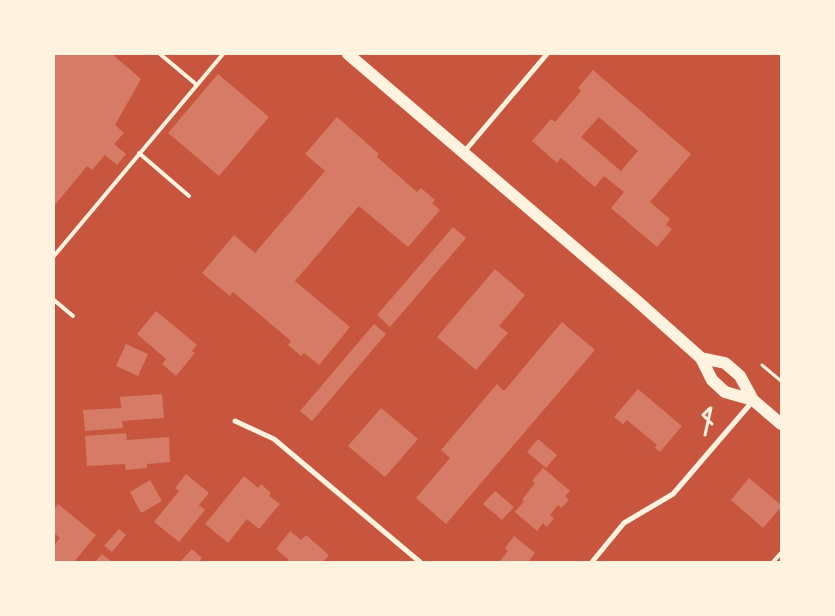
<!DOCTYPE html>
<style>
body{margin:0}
#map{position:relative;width:835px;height:616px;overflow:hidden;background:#c8553d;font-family:"PT Sans",sans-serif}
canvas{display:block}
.frame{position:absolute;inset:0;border:55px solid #fff3e0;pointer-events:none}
</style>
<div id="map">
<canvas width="835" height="616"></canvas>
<div class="frame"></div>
</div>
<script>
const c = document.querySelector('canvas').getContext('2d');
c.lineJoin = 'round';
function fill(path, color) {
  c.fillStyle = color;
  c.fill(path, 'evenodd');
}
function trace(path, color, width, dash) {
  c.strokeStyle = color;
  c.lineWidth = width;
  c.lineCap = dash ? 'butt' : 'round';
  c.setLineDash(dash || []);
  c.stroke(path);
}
const building = new Path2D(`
 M54,54h58l29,25 -26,46 9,8 -10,11 12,10 -9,11 -12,-10 -13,15 -5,-4 -33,40z
 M593,70l98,84 -41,48 20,17 -4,6 6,4 -15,18 -46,-39 13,-16 -20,-16 -9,11 -34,-29 -4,5 -25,-22 19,-22 4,3 26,-31 -3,-3zM599,117l39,34 -17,20 -40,-34z
 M218,74l51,43 -50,59 -51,-43z
 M337,117l42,37 -2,3 40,35 4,-4 14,12 -3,3 8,7 -32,37 -49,-41 -64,75 55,46 -31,38 -15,-12 -3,3 -13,-11 3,-4 -58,-49 -3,4 -28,-23 32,-38 21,18 70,-82 -20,-17z
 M453,227l13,11 -76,89 -13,-12z
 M495,269l30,26 -26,31 9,7 -32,37 -39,-33z
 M156,311l41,34 -5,6 3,2 -19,23 -14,-12 4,-5 -29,-25z
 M562,322l33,28 -149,174 -30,-26 34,-40 -9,-8 56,-66 7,7z
 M374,324l12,10 -74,87 -12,-10z
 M126,344l22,10 -10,22 -22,-10z
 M638,389l44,37 -22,26 -5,-4 2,-3 -30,-25 -4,4 -9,-7z
 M162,394l2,24 -42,3 1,7 -38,3 -2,-21 38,-2 -1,-11z
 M381,408l37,31 -33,38 -37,-31z
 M126,433l1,7 42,-3 1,25 -23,2v4l-21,2 -1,-6 -38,2 -2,-30z
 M538,439l19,16 -11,13 -19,-16z
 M543,468l27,23 -5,5 4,4 -8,8 -3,-3 -8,10 4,3 -7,9 -4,-4 -6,8 -22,-19 9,-11 -2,-1 13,-17 -3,-2z
 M186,474l23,19 -10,12 6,5 -26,32 -25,-20 25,-31 -4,-3z
 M244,476l14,12 3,-4 10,9 -2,3 11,8 -21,25 -12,-10 -19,24 -23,-19z
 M749,478l32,27v2l-18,21 -32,-28z
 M150,480l12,21 -21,12 -11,-21z
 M495,491l19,16 -12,13 -19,-16z
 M58,504l38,31 -22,27h-20v-17l6,-7 -6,-5v-24z
 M119,529l7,6 -14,17 -8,-6z
 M290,531l11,9 5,-5 23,20 -6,7h-36l2,-2 -13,-11z
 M514,536l21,17 -7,9h-29l9,-11 -3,-3z
 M192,549l10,9 -4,4h-18z
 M102,554l10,8h-17z`);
const path = new Path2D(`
 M762,365l19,16
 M710,408l-7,7 9,9
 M705,435l6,-27`);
const service = new Path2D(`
 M160,54l37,31
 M139,153l50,43
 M54,256l169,-202
 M54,300l19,16
 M773,562l8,-9`);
const minor = new Path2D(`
 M464,152l83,-98
 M235,421l39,18 146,123
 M592,562l32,-39 49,-29 79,-92`);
const primary = new Path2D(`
 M348,54l288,246 65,58 11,22 13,12 28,8
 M701,358l24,5 15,13 13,24 28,24`);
fill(building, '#d67c66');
trace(path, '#fff3e0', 3);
trace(service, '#fff3e0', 4);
trace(minor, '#fff3e0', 5);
trace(primary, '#fff3e0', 12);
</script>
